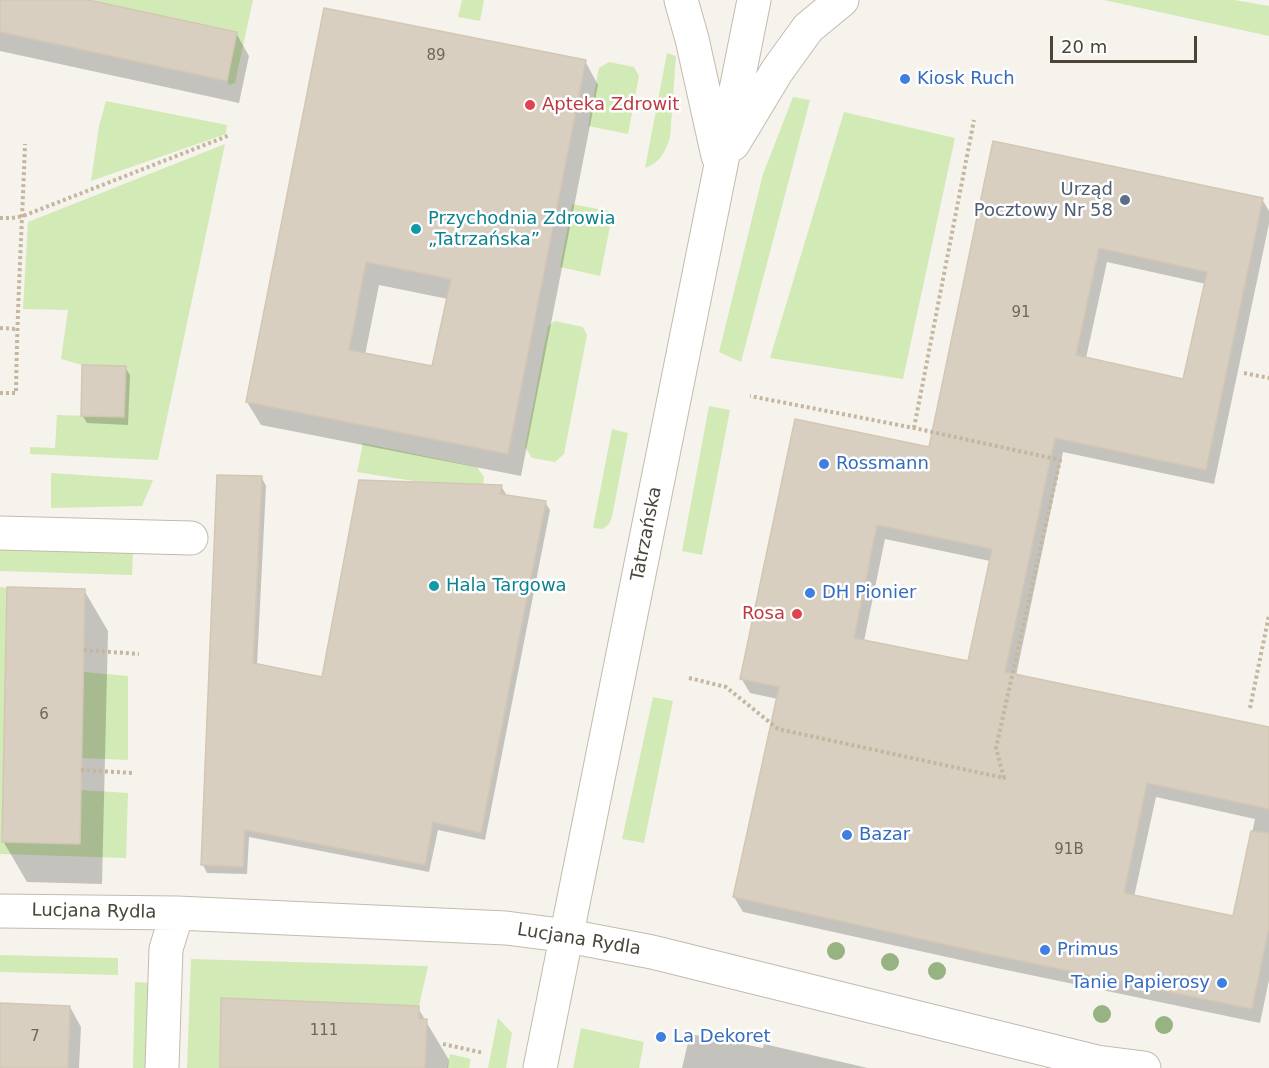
<!DOCTYPE html>
<meta charset="utf-8">
<style>
body{margin:0}
#map{position:relative;width:1269px;height:1068px;overflow:hidden;background:#f6f3ec;font-family:"DejaVu Sans",sans-serif}
canvas{display:block}
.scale{position:absolute;left:1050px;top:36px;width:147px;height:27px;box-sizing:border-box;border:3px solid #4b4439;border-top:0;padding-left:8px;font-size:18px;line-height:21px;white-space:nowrap;color:#4b4439;-webkit-text-stroke:4px #fff;paint-order:stroke}
</style>
<div id="map">
<canvas width="1269" height="1068"></canvas>
<div class="scale">20 m</div>
</div>
<script>
const c = document.querySelector('canvas').getContext('2d');
c.lineJoin = 'round';
function fill(path, color) {
  c.fillStyle = color;
  c.fill(path, 'evenodd');
}
function trace(path, color, width, dash) {
  c.strokeStyle = color;
  c.lineWidth = width;
  c.lineCap = dash ? 'butt' : 'round';
  c.setLineDash(dash || []);
  c.stroke(path);
}
function drawText(font, color, halo, rows, align = 'center') {
  c.font = font + ' "DejaVu Sans",sans-serif';
  c.lineWidth = 5;
  c.setLineDash([]);
  c.textBaseline = 'middle';
  c.strokeStyle = halo;
  c.fillStyle = color;
  for (const [text, x, y, turn = 0] of rows) {
    c.save();
    c.translate(x, y);
    c.rotate((+turn || 0) * Math.PI / 180);
    c.textAlign = isNaN(turn) ? turn : align;
    if (halo) c.strokeText(text, 0, 0);
    c.fillText(text, 0, 0);
    c.restore();
  }
}
const green = new Path2D(`
 M88,0h165l-18,83 -6,2 -2,-4 9,-50z
 M462,0h22l-4,21 -22,-4z
 M1104,0h130l35,6v30z
 M667,53l9,3 -6,82c-5,14 -10,25 -25,30z
 M609,62l25,5 5,9 -11,58 -40,-8 11,-58z
 M793,97l17,3 -69,262 -22,-10 44,-178z
 M106,101l121,24 -1,9 -135,47 8,-55z
 M844,112l111,26 -52,241 -133,-21z
 M225,144l-67,316 -128,-6v-7l25,1 2,-33 67,2 2,-51 -44,-1 -21,-6 7,-49 -45,-1 5,-87z
 M572,204l41,8 -13,64 -40,-9z
 M555,321l28,6 4,8 -23,119 -9,8 -23,-4 -7,-11 23,-121z
 M709,406l21,4 -28,145 -20,-4z
 M612,429l16,4 -16,84 -3,7 -6,5 -10,-1z
 M363,443l114,24 7,10 -2,15 -125,-20z
 M51,473l102,7 -11,26 -91,2z
 M0,544l133,6 -1,25 -132,-4z
 M0,587l7,1 -5,254 77,2 2,-54 47,3 -2,65 -126,-4z
 M84,672l44,4v84l-46,-2z
 M653,697l20,4 -29,142 -22,-4z
 M0,955l118,3v17l-118,-3z
 M191,959l237,7 -9,40 -197,-8 -2,70h-33z
 M135,982l16,1 -3,85h-15z
 M498,1018l14,15 -6,35h-18z
 M581,1028l63,14 -5,26h-66z
 M450,1054l21,5 -2,9h-22z`);
const shadow = new Path2D(`
 M0,0h80l156,33 13,23 -10,47 -239,-52z
 M325,10l260,51 13,24 -77,391 -260,-51 -14,-23zM379,285l69,14 -15,69 -68,-13z
 M994,142l268,57 7,12v13l-55,260 -151,-32 -47,224 253,53v251l-9,43 -268,-56 -249,-55 -9,-15 44,-198 -28,-6 -9,-15 189,-229zM1107,262l99,22 -22,97 -98,-23zM885,539l105,22 -21,102 -105,-22zM1156,797l99,22 -21,99 -100,-21z
 M125,367l5,8 -2,50 -41,-2 -5,-8z
 M262,478l4,8 -9,179 66,14 178,-193 5,8 -1,3 40,5 5,8 -65,330 -47,-10 -9,42 -180,-35 -2,37 -40,-1 -4,-8z
 M84,590l24,41 -6,253 -75,-2 -24,-41z
 M0,1004l70,3 11,20 -2,41h-79z
 M418,1008l31,52 -1,8h-227z
 M690,1034l73,14 1,-4 104,24h-186z`);
const building = new Path2D(`
 M0,0h88l149,32 -10,49 -227,-49z
 M324,8l262,52 -78,394 -262,-52zM366,262l85,17 -19,87 -83,-16z
 M993,141l270,57 -57,272 -151,-32 -50,234 264,55v82l-122,-26 -23,110 109,23 18,-85 18,2v94l-17,82 -269,-56 -250,-56 46,-210 -39,-8 55,-260 134,28zM1099,248l108,24 -24,107 -107,-24zM877,525l115,24 -24,112 -114,-23z
 M82,365l44,1 -2,51 -43,-1z
 M217,475l45,1 -9,187 69,14 37,-197 143,5 -2,9 46,7 -65,332 -48,-11 -8,43 -180,-35 -2,37 -42,-2z
 M7,587l78,2 -5,255 -78,-2z
 M221,998l198,8v13h8l-2,49h-205z
 M0,1003l70,3 -2,62h-68z`);
const path = new Path2D(`
 M0,218h12l11,-2 207,-81
 M0,328l17,1
 M1244,373l25,5
 M0,393h16c1,-83 6,-166 9,-249
 M914,428l60,-308
 M84,650l55,4
 M689,678l37,9 52,42 226,49 -8,-30 64,-288 -146,-32 -164,-32
 M1250,708l19,-93
 M81,770l52,3
 M443,1044l41,9`);
const minor = new Path2D(`
 M0,533l191,5
 M0,911l177,2 329,15 62,8 84,16 445,110 47,6
 M162,1068l4,-119 11,-36`);
const tertiary = new Path2D(`
 M681,0l11,39 26,117
 M733,144l44,-73 31,-43 34,-28
 M540,1068l214,-1068`);
const trees = [
 [836,951],
 [890,962],
 [937,971],
 [1102,1014],
 [1164,1025]
];
const markers = [
 [905,79,6,"#3f7fe0"],
 [530,105,6,"#e0444e"],
 [1125,200,6,"#5c6f8a"],
 [416,229,6,"#0f9aa8"],
 [824,464,6,"#3f7fe0"],
 [434,586,6,"#0f9aa8"],
 [810,593,6,"#3f7fe0"],
 [797,614,6,"#e0444e"],
 [847,835,6,"#3f7fe0"],
 [1045,950,6,"#3f7fe0"],
 [1222,983,6,"#3f7fe0"],
 [661,1037,6,"#3f7fe0"]
];
const numberNames = [
 ["89",436,56],
 ["91",1021,313],
 ["6",44,715],
 ["91B",1069,850],
 ["111",324,1031],
 ["7",35,1037]
];
const shopNames = [
 ["Kiosk Ruch",917,79],
 ["Rossmann",836,464],
 ["DH Pionier",822,593],
 ["Bazar",859,835],
 ["Primus",1057,950],
 ["Tanie Papierosy",1210,983,"right"],
 ["La Dekoret",673,1037]
];
const healthNames = [
 ["Apteka Zdrowit",542,105],
 ["Rosa",785,614,"right"]
];
const serviceNames = [
 ["Urząd",1113,190],
 ["Pocztowy Nr 58",1113,211]
];
const cultureNames = [
 ["Przychodnia Zdrowia",428,219],
 ["„Tatrzańska”",428,240],
 ["Hala Targowa",446,586]
];
const streetNames = [
 ["Tatrzańska",647,534,-79],
 ["Lucjana Rydla",94,912,1],
 ["Lucjana Rydla",579,940,9]
];
fill(green, '#d2eab5');
fill(shadow, '#0003');
fill(building, '#d8cfc1');
trace(building, '#d3c7b4', 1.5);
trace(minor, '#c2bbae', 35);
trace(tertiary, '#c2bbae', 35);
trace(path, '#c4b79f', 4, [3, 3]);
trace(minor, '#fff', 33);
trace(tertiary, '#fff', 33);
c.fillStyle = '#97b381';
for (const [x, y] of trees) {
  c.beginPath();
  c.arc(x, y, 9, 0, 2 * Math.PI);
  c.fill();
}
for (const [x, y, r, color] of markers) {
  const dot = new Path2D();
  dot.arc(x, y, r, 0, 2 * Math.PI);
  c.fillStyle = color;
  c.fill(dot);
  trace(dot, '#fff', 2);
}
drawText('15px', '#6e675b', null, numberNames);
drawText('18px', '#366cbe', '#fff', shopNames, 'left');
drawText('18px', '#be3a42', '#fff', healthNames, 'left');
drawText('18px', '#4e5e75', '#fff', serviceNames, 'right');
drawText('18px', '#0d838f', '#fff', cultureNames, 'left');
drawText('18px', '#4b4439', '#fff', streetNames);
</script>
